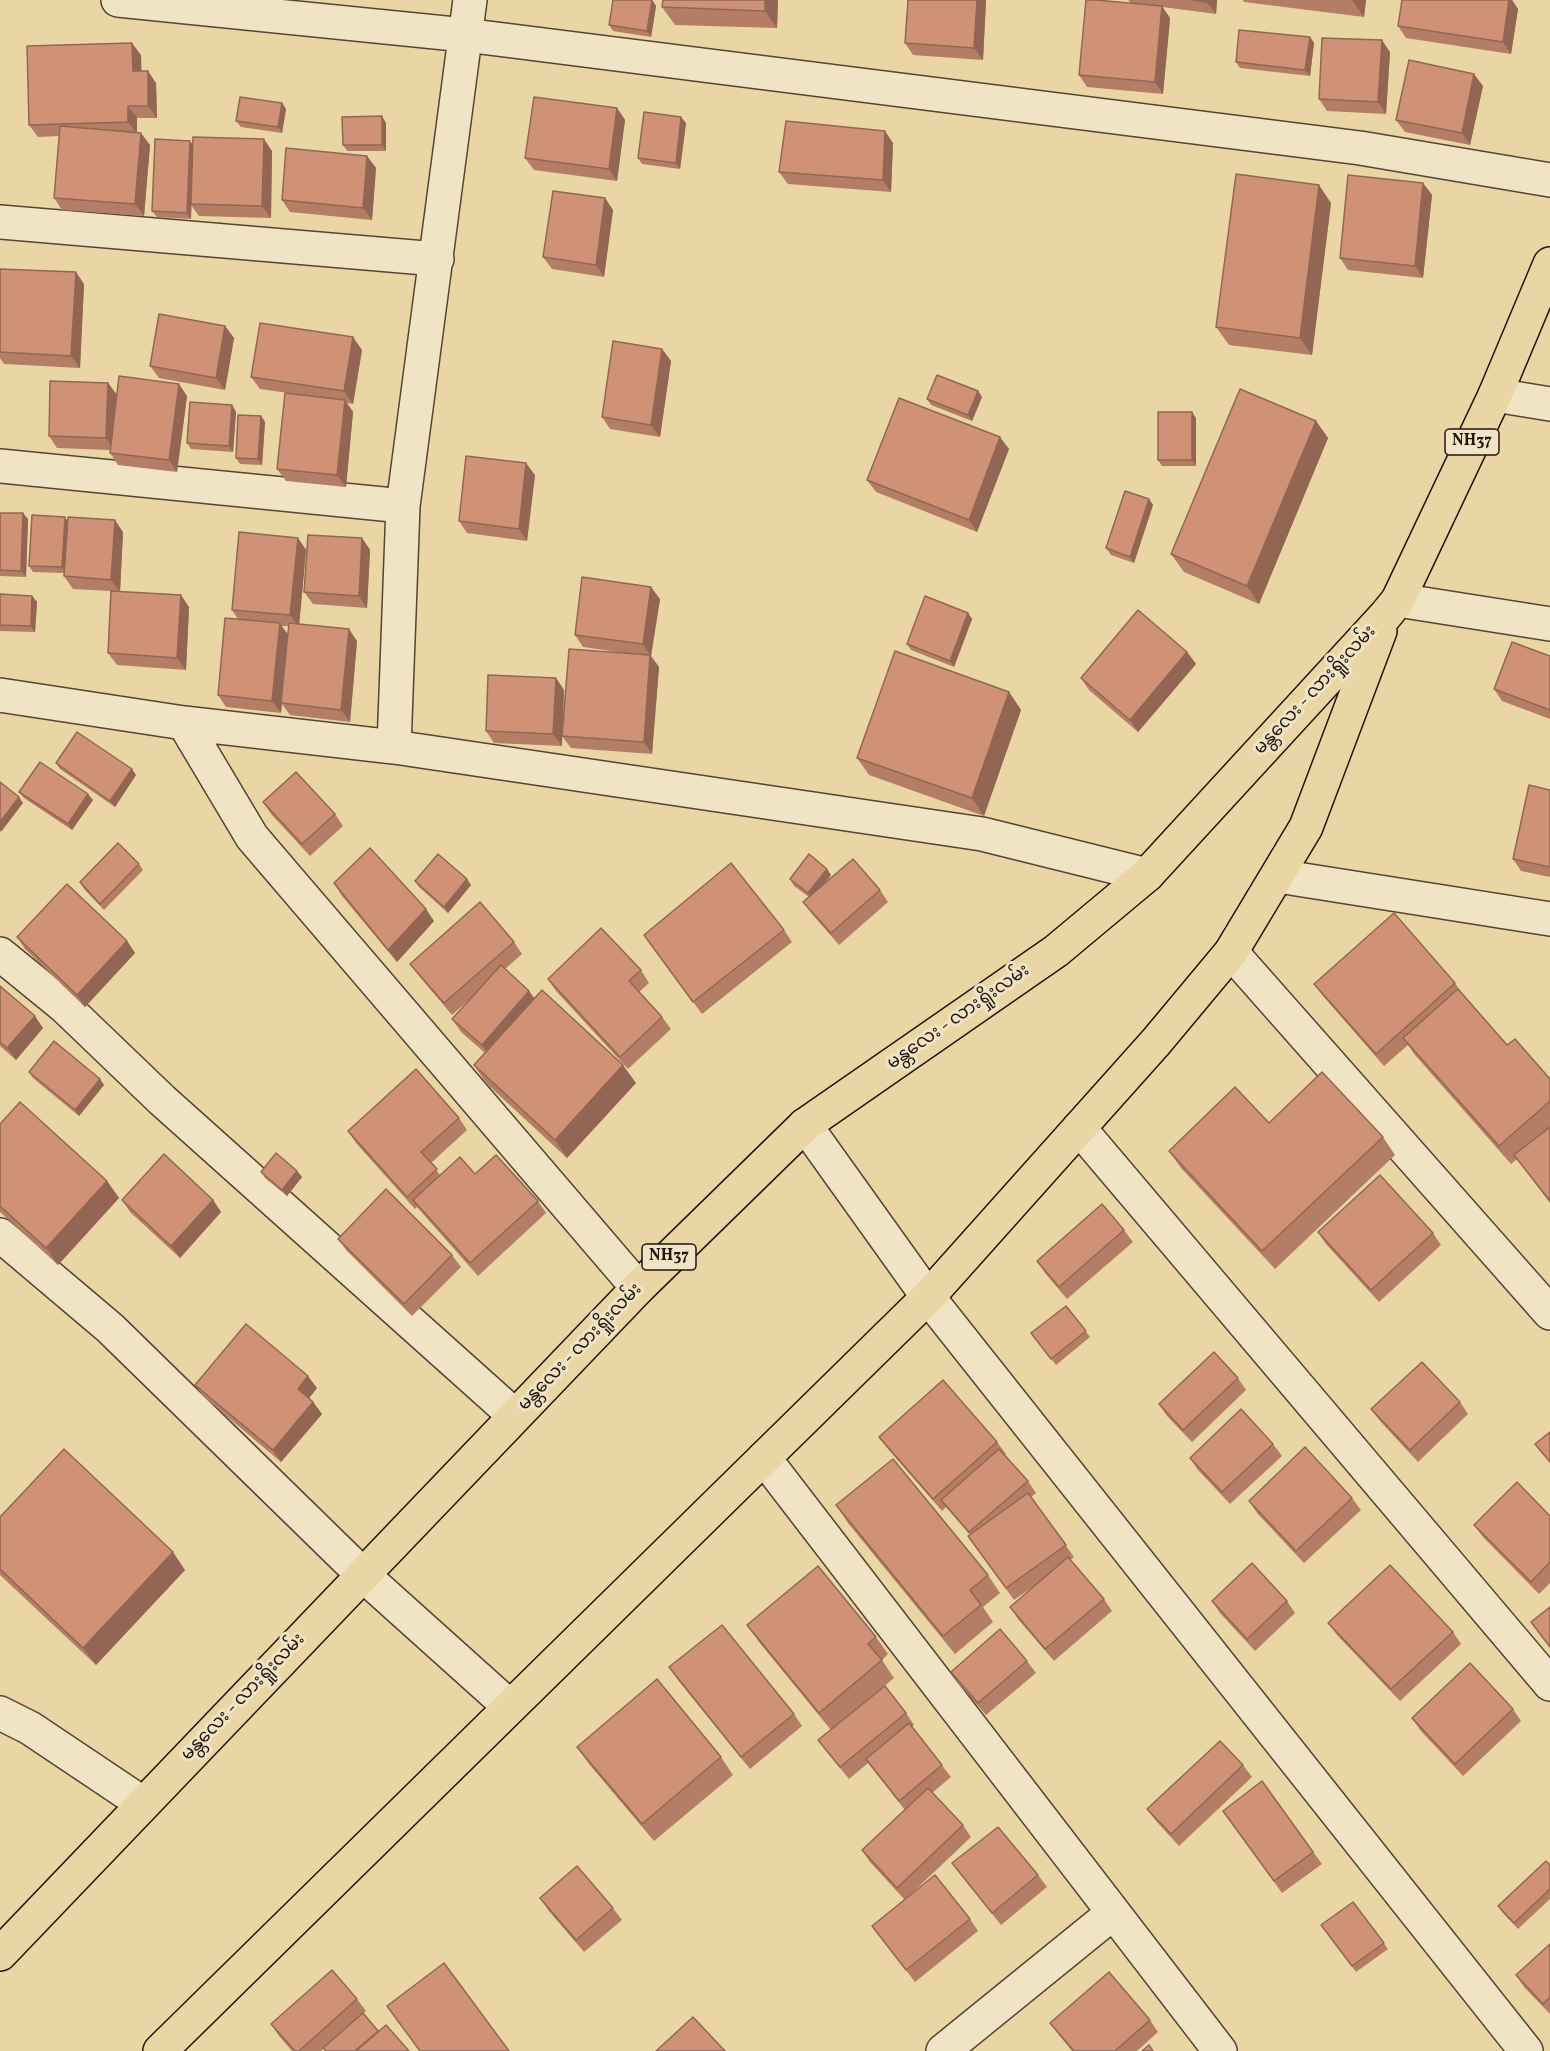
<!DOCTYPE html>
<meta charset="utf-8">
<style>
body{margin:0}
canvas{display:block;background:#e9d6a4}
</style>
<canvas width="1550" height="2051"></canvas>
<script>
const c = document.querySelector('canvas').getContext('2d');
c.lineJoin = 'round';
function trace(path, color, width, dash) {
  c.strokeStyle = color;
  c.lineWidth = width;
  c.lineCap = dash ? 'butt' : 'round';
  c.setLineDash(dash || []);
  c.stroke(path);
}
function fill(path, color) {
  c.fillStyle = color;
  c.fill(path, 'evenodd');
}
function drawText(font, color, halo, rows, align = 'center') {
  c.font = font + ' Vollkorn,"Noto Sans Myanmar",serif';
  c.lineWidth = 6;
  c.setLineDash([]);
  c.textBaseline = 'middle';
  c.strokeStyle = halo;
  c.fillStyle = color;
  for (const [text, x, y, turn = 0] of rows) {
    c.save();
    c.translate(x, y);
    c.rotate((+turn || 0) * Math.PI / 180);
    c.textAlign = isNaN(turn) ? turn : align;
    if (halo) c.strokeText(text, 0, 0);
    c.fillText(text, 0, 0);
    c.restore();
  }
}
const minor = new Path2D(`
 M118,0l347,35 895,113 190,32
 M0,222l437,37
 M1495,395l55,9
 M0,466l403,40
 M1398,600l152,24
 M0,695l184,28
 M394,747l9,-241 67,-506
 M1278,876l272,43
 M1231,952l319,361
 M0,954l65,53 97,93 353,316
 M805,1125l123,172 598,754
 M1079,1128l471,556
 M0,1235l110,93 253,247 147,132
 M638,1288l-386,-451 -68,-114 210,24 588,87 165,41
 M764,1458l456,593
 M0,1713l30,15 112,75
 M943,2051l170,-138`);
const trunk = new Path2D(`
 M0,1954l638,-666 167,-163 251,-174 91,-76 238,-259 13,-16 97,-205 55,-131
 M160,2051l768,-754 228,-255 75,-90 75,-125 74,-196`);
const wall = new Path2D(`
 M652,0l4,6 -5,31 -38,-6 -4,-6z
 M778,0l-1,28 -102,-3 -13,-18z
 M908,0h78l-3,60 -70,-5 -8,-12z
 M1128,0h89l-1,14 -54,-7 8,11 -7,76 -76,-7 -8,-12 52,-72z
 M1243,0h123l-2,17 -120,-15z
 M1402,0h110l6,9 -7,45 -105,-16 -8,-12z
 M1310,37l4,6 -4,33 -70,-8 -4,-6z
 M1390,52l-4,62 -59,-3 -8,-12z
 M141,55v16l15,12 1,35h-20v15l13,12 -6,71 -82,-6 -8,-12 5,-62 -21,1 -9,-12z
 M1483,86l-13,59 -65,-13 -9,-12z
 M282,103l4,6 -4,24 -41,-6 -5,-6z
 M617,108l8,12 -8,61 -83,-11 -9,-12z
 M386,123v28h-39l-4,-6z
 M686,123l-6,46 -38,-5 -4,-6z
 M190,141l3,4 79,6 -1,67 -72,-2 -8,-11v14l-34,-2 -5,-6z
 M893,143l-2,49 -103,-8 -9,-12z
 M367,156l9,12 -4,52 -82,-8 -8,-12z
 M1423,183l9,12 -9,83 -75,-8 -8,-12z
 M605,198l8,12 -9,67 -52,-8 -9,-12z
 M1331,203l-19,152 -83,-10 -13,-18z
 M0,269l84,15 -4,84 -76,-4 -4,-6z
 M225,326l9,12 -9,52 -66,-12 -9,-12z
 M662,349l9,12 -11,76 -50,-8 -8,-12z
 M362,350l-9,54 -6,-1 6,9 -7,75 -60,-6 -9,-12 11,-76 -28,-4 -9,-12z
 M108,383l9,12 70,1 -10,76 -59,-7 -8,-12v-3l-53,-2 -8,-12z
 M978,391l4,6 -10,24 -41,-16 -4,-6z
 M232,405l4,7 -3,40 -42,-3 -4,-6z
 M261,416l4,6 -3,43 -22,-1 -4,-6z
 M1196,418v48h-34l-4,-6z
 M1316,421l12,17 -69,166 -75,-32 -13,-18z
 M1009,449l-32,83 -101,-40 -9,-12z
 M535,475l-8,66 -60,-8 -8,-12z
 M1149,499l4,6 -19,58 -23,-8 -5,-7z
 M0,513l28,6 -2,58 -26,-1z
 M68,520l55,12 -3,59 69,16 -3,63 -69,-5 -9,-12 3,-62 -38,-2 -9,-13v-3l-31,-1 -4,-6z
 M298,538l8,12 -7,74 58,17 -7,81 -60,-7 -8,-11 -1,9 -55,-6 -8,-12 20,-76 -6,-9zM281,626h7v8z
 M362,538l8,12 -3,58 -54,-4 -9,-12z
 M0,594l32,2 5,6 -2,30 -35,-1z
 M660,599l-9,57 8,11 -7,87 -81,-6 -9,-12v10l-68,-3 -8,-12 70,-53 8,12 -2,45 77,-80 -56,-8 -8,-12z
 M968,613l4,6 -18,48 -43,-17 -4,-6z
 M1187,652l9,12 -58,68 -49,-42 -8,-12z
 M1550,656v63l-48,-18 -8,-12z
 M1009,692l12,18 -37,106 -115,-41 -12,-17z
 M56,763l80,12 -21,32 -55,-38z
 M1550,790v87l-29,-6 -8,-12z
 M19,792l74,8 -21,30 -48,-32z
 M263,802l72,12 8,12 -33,30 -39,-42z
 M139,864l4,6 -39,40 -20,-21 -4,-7z
 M831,875l-6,9 55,6 8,12 -49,43 -27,-31 -9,-12 6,-5 -15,-11 -4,-7z
 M415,881l56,4 -23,28 -29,-26z
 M334,883l100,38 -37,41 -55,-66z
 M784,930l8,12 -90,72 -58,-79z
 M17,937l110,4 8,12 -50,54 -60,-58z
 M514,942l8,12 -17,15 29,30 102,84 -69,75 -81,-75 -12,-18 11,-12 -24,-21 -9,-13 20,-22 -20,18 -33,-39 -9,-12z
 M641,970l8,13 -10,9 23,25 9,12 -43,40 -72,-78 -8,-12z
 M1455,983l8,12 44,50 43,34v124l-33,-44 -6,5 -96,-109 -7,-10 -24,21 -61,-70 -9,-12z
 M0,986l43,42 -27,32 -16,-14z
 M29,1072l71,7 4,6 -25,31 -46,-38z
 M459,1118l8,12 -36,33 9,12 35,-1 63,27 8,12 -68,63 -61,-69 -2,2 -59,-66 -8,-12z
 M1269,1123l114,14 12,18 -120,114 -94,-101 -12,-17z
 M0,1124l107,57 12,17 -61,67 -58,-53z
 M297,1171l5,6 -15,19 -22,-18 -4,-6z
 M122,1200h91l8,12 -41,46 -50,-46z
 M1124,1230l9,12 -66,57 -22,-26 -8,-12z
 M1318,1232l115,1 8,12 -62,57 -53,-58z
 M338,1239l114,16 9,12 -49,49 -65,-65z
 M1066,1306l24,31 -34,28 -25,-32z
 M1238,1378l8,12 -54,52 -25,-26 -8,-12z
 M195,1385l122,3 -8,10 4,4 9,12 -41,48 -77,-65z
 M1460,1402l8,12 -50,48 -38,-41 -9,-12z
 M879,1437l118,5 9,12 -1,1 23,26 8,12 -5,4 43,60 -4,3 34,39 8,12 -58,50 -36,-42 -8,-12 31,-26 -27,19 -46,-64 2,-1 -24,-28 -4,4 -54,-62z
 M1273,1444l9,12 -52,48 -32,-34 -8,-12z
 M1352,1498l9,12 -57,53 -47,-50 -8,-12z
 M836,1505l152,70 12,18 -17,14 10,15 -38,32 -107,-131z
 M1550,1516v67l-11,11 -56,-57 -9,-12z
 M0,1517l185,53 -89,95 -96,-90z
 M1212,1601h75l8,12 -40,38 -35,-38z
 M1328,1623l125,9 8,12 -61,57 -63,-66z
 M747,1625l129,12 12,17 -6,6 12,18 -26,22 38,13 8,12 -2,2 39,50 -19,16 31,32 8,12 -61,58 60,24 8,12 -63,51 -43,-56 33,-26 -35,-38 -8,-12 43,-40 -37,-47 -19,16 -22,-27 -9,-12 13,-10 -72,-88z
 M1027,1661l9,12 -50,42 -27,-31 -8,-12z
 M669,1667l125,47 8,12 -52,43 -73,-90z
 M1513,1709l8,12 -58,55 -43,-46 -8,-12z
 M577,1747l144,10 12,18 -79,66 -65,-77z
 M1243,1765l9,12 -73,69 -23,-25 -9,-12z
 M1262,1781l60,83 -40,29 -59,-82z
 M952,1863l86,12 9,12 -46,38 -40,-50z
 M1550,1865v34l-32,30 -16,-17 -4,-6z
 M540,1898l73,10 9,12 -38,32 -36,-42z
 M1353,1902l35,47 -32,23 -35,-47z
 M1550,1944v70l-26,-27 -8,-12z
 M357,1999l9,12 -10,9 7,-7 16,18 30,20 -85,-3 -3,3h-29l-13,-15 -8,-12z
 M1150,2020l8,12 -21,19h-65l-13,-16 -9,-12z`);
const shadedWall = new Path2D(`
 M652,0l4,6 -5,31 -4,-6z
 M765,0h13l-1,28 -12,-17z
 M977,0h9l-3,60 -9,-12z
 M1207,0h10l-1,14 -9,-12z
 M1352,0h14l-2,17z
 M1509,0h3l6,9 -7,45 -8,-12z
 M1162,6l8,12 -7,76 -8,-12z
 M1310,37l4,6 -4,33 -5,-6z
 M1382,40l8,12 -4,62 -8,-12z
 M132,43l9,12 1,28 -9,-12z
 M148,71l8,12 1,35 -9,-12z
 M1474,74l9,12 -13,59 -8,-12z
 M282,103l4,6 -4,24 -4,-6z
 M128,106l9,12v16l-9,-12z
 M617,108l8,12 -8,61 -8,-12z
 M382,116l4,7v28l-4,-6z
 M681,117l5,6 -6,46 -4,-6z
 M885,131l8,12 -2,49 -8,-12z
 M141,133l9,12 -6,71 -9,-12z
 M264,139l8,12 -1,67 -9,-12z
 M190,141l4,6 -3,72 -4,-6z
 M367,156l9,12 -4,52 -9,-12z
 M1423,183l9,12 -9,83 -8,-12z
 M1319,185l12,18 -19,152 -12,-17z
 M605,198l8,12 -9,67 -8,-12z
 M76,272l8,12 -4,84 -9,-12z
 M225,326l9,12 -9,52 -9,-12z
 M353,337l9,13 -9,54 -9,-13z
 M662,349l9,12 -11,76 -9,-12z
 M108,383l9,12 -3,55 -8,-12z
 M179,384l8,12 -10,76 -8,-12z
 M978,391l4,6 -10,24 -4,-6z
 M345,400l8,12 -7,75 -9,-12z
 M232,405l4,7 -3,40 -4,-6z
 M1192,412l4,6v48l-4,-6z
 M261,416l4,6 -3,43 -4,-6z
 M1316,421l12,17 -69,166 -12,-18z
 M1000,437l9,12 -32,83 -8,-12z
 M526,463l9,12 -8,66 -8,-12z
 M1149,499l4,6 -19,58 -4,-6z
 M23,513l5,6 -2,58 -5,-6z
 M65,517l4,6 -2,51 -5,-7z
 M115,520l8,12 -3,60 -9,-12z
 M298,538l8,12 -7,77 -9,-12z
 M362,538l8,12 -3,58 -8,-12z
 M651,587l9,12 -9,57 -8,-12z
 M181,595l8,12 -3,63 -9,-12z
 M32,596l5,6 -2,30 -4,-6z
 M968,613l4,6 -18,48 -4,-6z
 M280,623l8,12 -7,78 -9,-12z
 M349,629l8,12 -7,81 -9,-12z
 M1187,652l9,12 -58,68 -8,-12z
 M650,655l9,12 -7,87 -8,-12z
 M556,678l8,12 -2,56 -9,-12z
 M1009,692l12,18 -37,106 -12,-18z
 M132,769l4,6 -21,32 -5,-6z
 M88,794l5,6 -21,30 -4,-6z
 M19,797l4,6 -22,29 -1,-2v-8z
 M827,869l4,6 -19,24 -4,-6z
 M467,879l4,6 -23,28 -4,-6z
 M426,909l8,12 -37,41 -9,-12z
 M127,941l8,12 -50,54 -8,-12z
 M529,991l9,12 -48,54 -8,-12z
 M35,1016l8,12 -27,32 -9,-12z
 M623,1065l13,18 -69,75 -12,-18z
 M100,1079l4,6 -25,31 -4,-6z
 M297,1171l5,6 -15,19 -5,-6z
 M107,1181l12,17 -61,67 -12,-17z
 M213,1200l8,12 -41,46 -9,-12z
 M308,1376l9,12 -11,14 -8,-13z
 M313,1402l9,12 -41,48 -8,-12z
 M173,1552l12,18 -89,95 -13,-17z`);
const building = new Path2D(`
 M613,0h39l-5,31 -38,-6z
 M663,0h102v11l-103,-4z
 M908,0h69l-3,48 -69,-5z
 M1086,0h10l66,6 -7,76 -76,-7z
 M1193,0h14v2z
 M1402,0h107l-6,42 -105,-16z
 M1239,30l71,7 -5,33 -69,-8z
 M1322,38l60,2 -4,62 -59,-3z
 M132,43l1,28h15v35h-20v16l-99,3 -2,-79z
 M1409,60l65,14 -12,59 -66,-13z
 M240,97l42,6 -4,24 -42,-6z
 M534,97l83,11 -8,61 -84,-11z
 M644,112l37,5 -5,46 -38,-5z
 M382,116v29h-39l-1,-28z
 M786,121l99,10 -2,49 -104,-8z
 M60,126l81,7 -6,71 -81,-6z
 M193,137l71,2 -2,67 -71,-2z
 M155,139l35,2 -3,72 -35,-2z
 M286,148l81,8 -4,52 -81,-8z
 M1236,174l83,11 -19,153 -84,-11z
 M1348,175l75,8 -8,83 -75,-8z
 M553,191l52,7 -9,67 -53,-8z
 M0,269l76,3 -5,84 -71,-4z
 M159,314l66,12 -9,52 -66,-12z
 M260,323l93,14 -9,54 -93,-14z
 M613,341l49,8 -11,76 -49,-8z
 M937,375l41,16 -10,24 -41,-16z
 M119,376l60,8 -10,76 -59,-7z
 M50,381l58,2 -2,55 -57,-2z
 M1240,389l76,32 -69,165 -76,-32z
 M285,393l60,7 -8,75 -60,-6z
 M899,398l101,39 -31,83 -102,-40z
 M190,402l42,3 -3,41 -42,-3z
 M1158,412h34v48h-34z
 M238,415l23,1 -3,43 -22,-1z
 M466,456l60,7 -7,66 -60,-8z
 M1125,491l24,8 -19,58 -24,-9z
 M0,513h23l-2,58 -21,-1z
 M32,515l33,2 -3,50 -33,-1z
 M68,517l47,3 -4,60 -47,-4z
 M239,532l59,6 -8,77 -58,-5z
 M308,535l54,3 -3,58 -55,-4z
 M582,577l69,10 -8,57 -68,-9z
 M111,591l70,4 -4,63 -69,-5z
 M0,594l32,2 -1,30 -31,-1z
 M925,596l43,17 -18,48 -43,-17z
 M1138,610l49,42 -57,68 -49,-42z
 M225,618l55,5 -8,78 -54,-6z
 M289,623l60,6 -8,81 -60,-7z
 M1512,642l38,14v54l-56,-21z
 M569,649l81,6 -6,87 -82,-6z
 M895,651l114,41 -37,106 -115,-40z
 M488,675l68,3 -3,56 -67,-3z
 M77,732l55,37 -22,32 -54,-38z
 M40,762l48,32 -20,30 -49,-32z
 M296,772l39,42 -33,30 -39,-42z
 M0,782l19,15 -19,25z
 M1529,785l21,5v77l-37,-8z
 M118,843l21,21 -39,40 -20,-22z
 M370,848l56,61 -38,41 -54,-67z
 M438,854l29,25 -23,28 -29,-26z
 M809,854l18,15 -19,24 -18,-14z
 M853,859l27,31 -49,43 -28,-31z
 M731,863l53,67 -91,72 -49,-67z
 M67,884l60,57 -50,54 -60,-58z
 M480,902l34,40 -70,61 -34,-39z
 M1394,913l61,70 -79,71 -62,-70z
 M601,928l40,42 -12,11 33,36 -42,40 -72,-78z
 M501,965l28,26 -47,54 -30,-26z
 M0,986l35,30 -28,32 -7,-6z
 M1458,989l49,56 8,-6 35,40v22l-51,45 -96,-108z
 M542,990l81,75 -68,75 -81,-75z
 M54,1041l46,38 -25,31 -46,-38z
 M416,1069l43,49 -38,34 16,17 -30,28 -59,-66z
 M1322,1072l61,65 -121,114 -93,-100 66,-64 34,36z
 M20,1102l87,79 -61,67 -46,-42v-82z
 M1550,1127v74l-36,-46z
 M276,1153l21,18 -15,19 -21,-18z
 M164,1154l49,46 -42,46 -49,-46z
 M496,1155l42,46 -68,62 -57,-63 47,-43 15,17z
 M1380,1175l53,58 -62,57 -53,-58z
 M386,1189l66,66 -48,49 -66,-65z
 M1102,1204l22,26 -65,57 -22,-26z
 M1066,1306l20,25 -35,28 -20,-26z
 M246,1324l62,52 -10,13 15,13 -40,48 -78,-65z
 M1214,1352l24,26 -55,52 -24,-26z
 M1422,1362l38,40 -50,48 -39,-41z
 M943,1380l54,62 -64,57 -54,-62z
 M1241,1409l32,35 -51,48 -32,-34z
 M1550,1432v30l-15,-18z
 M1305,1447l47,51 -56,53 -47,-50z
 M64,1449l109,103 -90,96 -83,-79v-52z
 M999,1449l29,32 -59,51 -28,-32z
 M893,1459l95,116 -18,15 11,15 -38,31 -107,-131z
 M1517,1482l33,34v46l-19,20 -57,-57z
 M1028,1493l38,52 -60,43 -38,-52z
 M1068,1557l36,42 -59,50 -35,-42z
 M1252,1563l35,38 -40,38 -35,-38z
 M1390,1565l63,67 -62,57 -63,-66z
 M818,1566l58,71 -8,7 14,16 -63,53 -72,-88z
 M1550,1607v40l-19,-25z
 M722,1625l72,89 -53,43 -72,-90z
 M1000,1629l27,32 -49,42 -27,-31z
 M1470,1663l43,46 -58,55 -43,-46z
 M657,1679l64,78 -79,67 -65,-77z
 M885,1686l21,27 -66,54 -22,-27z
 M909,1723l33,42 -43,36 -33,-42z
 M1220,1741l23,24 -72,69 -24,-25z
 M1262,1781l51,71 -39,29 -51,-70z
 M928,1788l35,37 -66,63 -35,-38z
 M998,1827l40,48 -46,38 -40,-50z
 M1546,1861l4,4v24l-36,34 -16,-17z
 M577,1866l36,42 -37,32 -36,-42z
 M935,1875l35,44 -64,51 -34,-44z
 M1353,1902l31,41 -32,23 -31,-41z
 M1550,1944v53l-7,7 -27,-29z
 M444,1963l65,88h-89l-33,-45z
 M332,1970l25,29 -58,52h-4l-24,-27z
 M1109,1972l41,48 -35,31h-41l-24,-28z
 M363,2013l15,18 -23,20h-29l-3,-3z
 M693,2017l32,34h-69z
 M386,2025l23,26h-53z
 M1149,2045l4,6h-11z`);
const shields = [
 [1472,442,54],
 [669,1257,54]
];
const shieldNames = [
 ["NH37",1472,442],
 ["NH37",669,1257]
];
const streetNames = [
 ["မန္တလေး - လားရှိုးလမ်း",1316,691,-47],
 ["မန္တလေး - လားရှိုးလမ်း",959,1018,-35],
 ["မန္တလေး - လားရှိုးလမ်း",581,1348,-46],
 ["မန္တလေး - လားရှိုးလမ်း",244,1698,-46]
];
trace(minor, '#544535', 36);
trace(trunk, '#221510', 36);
trace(minor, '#f1e4c4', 33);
trace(trunk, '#e9d6a4', 33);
fill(wall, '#b37e65');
fill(shadedWall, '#926653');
fill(building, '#d09276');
trace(building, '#926653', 1.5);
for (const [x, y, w] of shields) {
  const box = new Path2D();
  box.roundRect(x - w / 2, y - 13, w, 26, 4.5);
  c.fillStyle = '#f1e4c4';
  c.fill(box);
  trace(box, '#221510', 1.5);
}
drawText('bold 16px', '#221510', null, shieldNames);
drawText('18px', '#221510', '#f1e4c4', streetNames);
</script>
